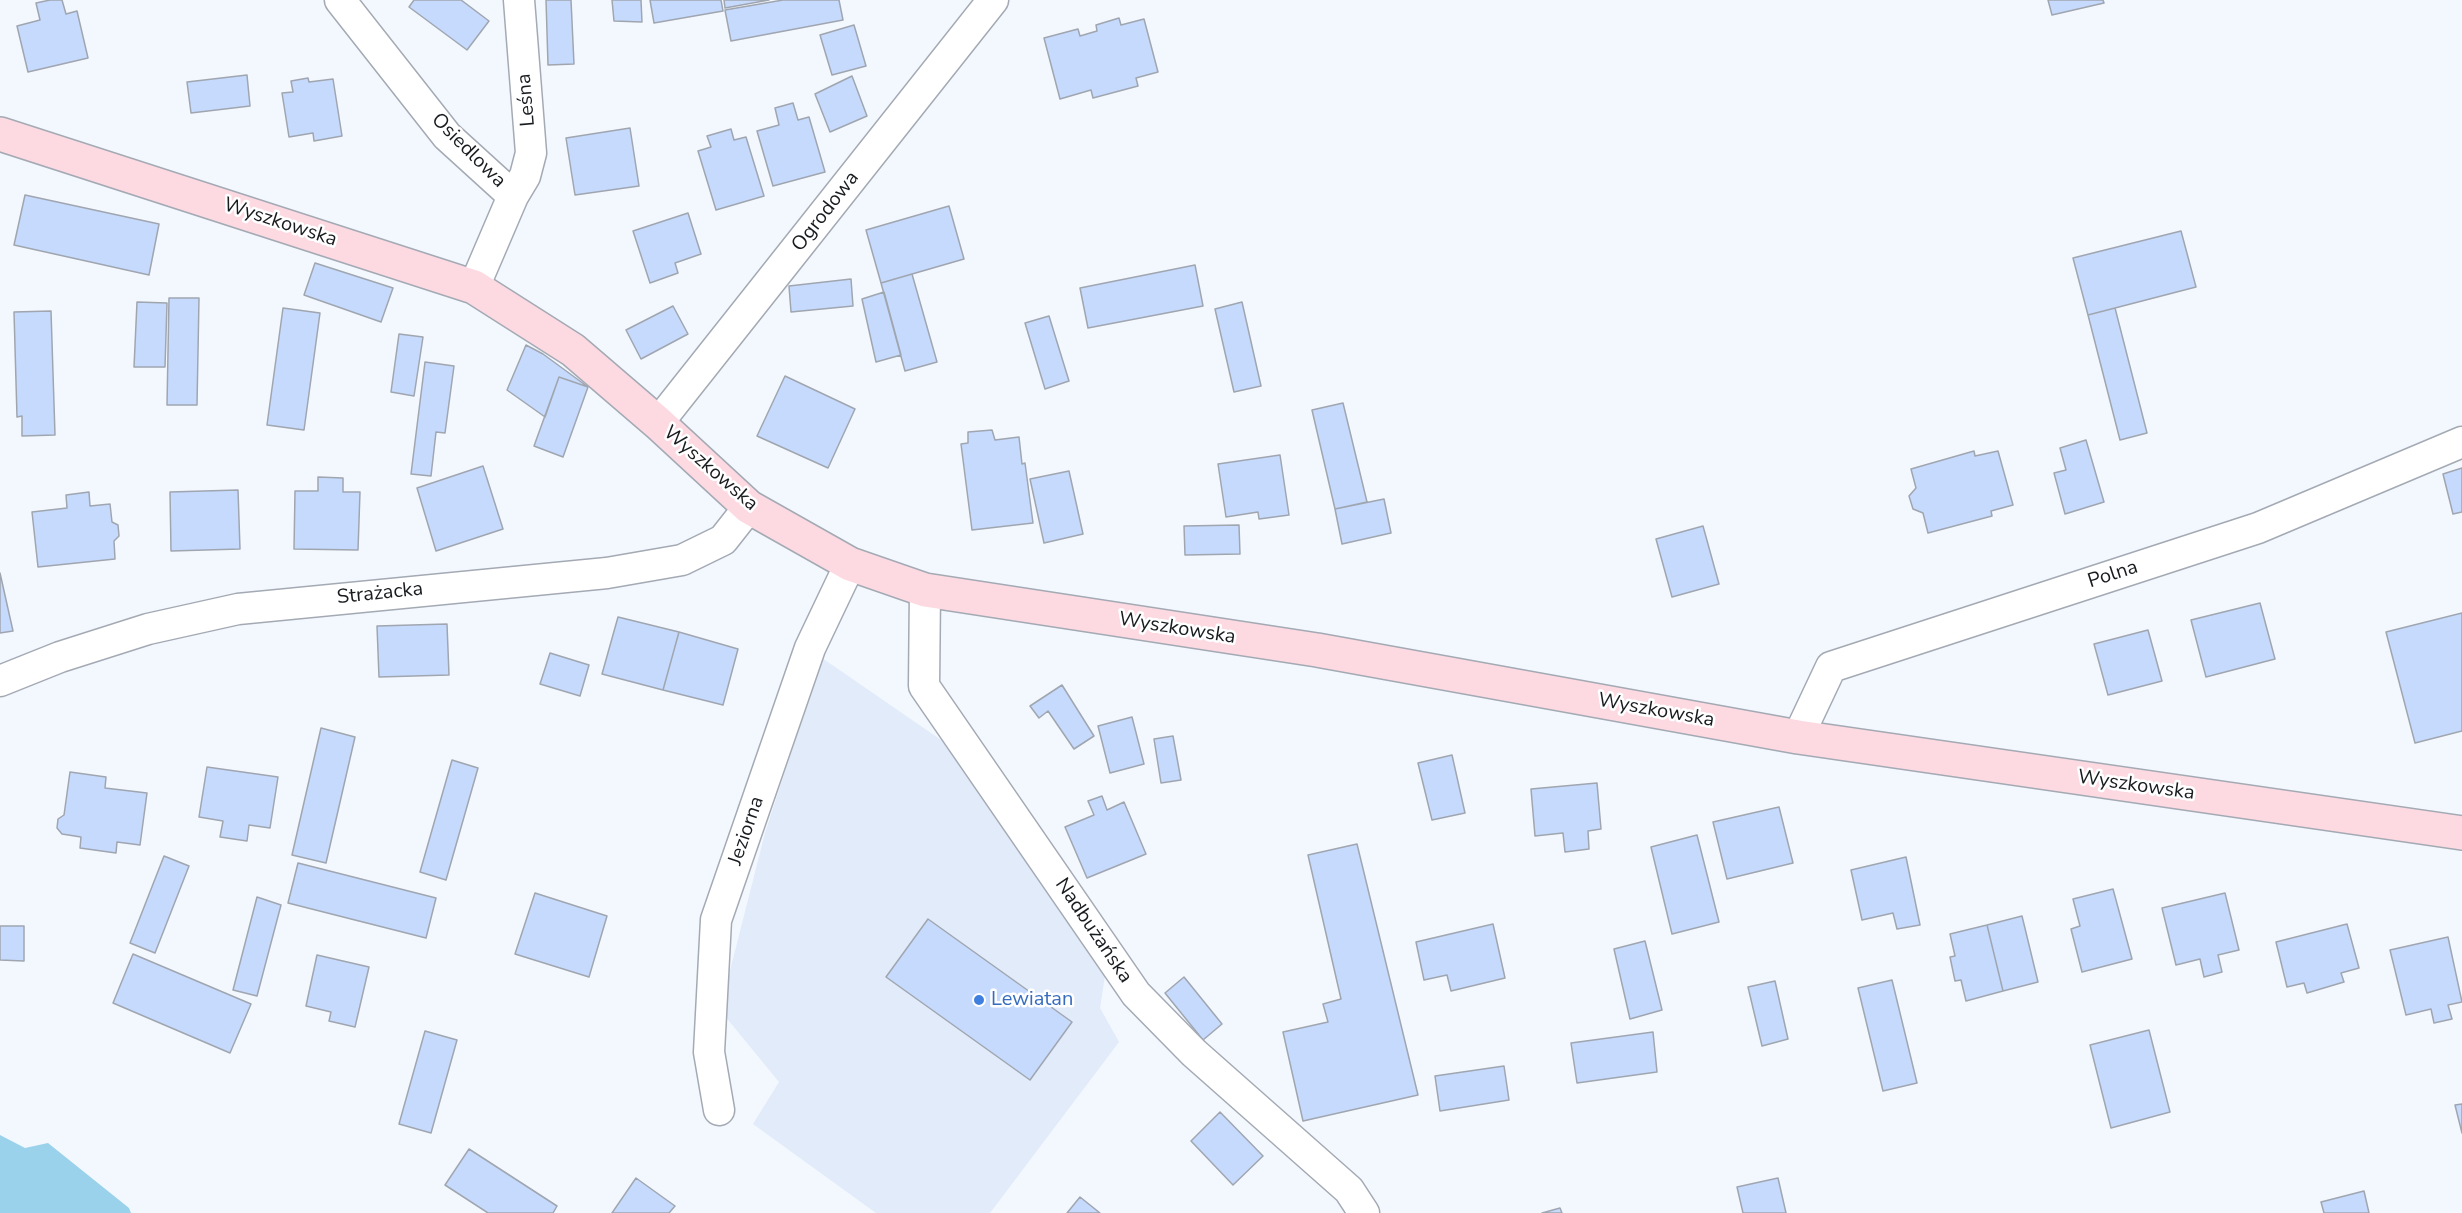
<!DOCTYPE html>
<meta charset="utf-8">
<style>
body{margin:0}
canvas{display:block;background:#f3f7fe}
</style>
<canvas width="2462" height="1213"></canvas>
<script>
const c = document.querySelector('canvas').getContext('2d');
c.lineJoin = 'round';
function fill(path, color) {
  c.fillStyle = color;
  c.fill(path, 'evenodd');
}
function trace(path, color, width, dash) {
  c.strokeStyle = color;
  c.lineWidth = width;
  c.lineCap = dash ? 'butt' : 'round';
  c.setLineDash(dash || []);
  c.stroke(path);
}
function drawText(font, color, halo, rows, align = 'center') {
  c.font = font + ' "Nunito Sans",sans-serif';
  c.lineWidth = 5;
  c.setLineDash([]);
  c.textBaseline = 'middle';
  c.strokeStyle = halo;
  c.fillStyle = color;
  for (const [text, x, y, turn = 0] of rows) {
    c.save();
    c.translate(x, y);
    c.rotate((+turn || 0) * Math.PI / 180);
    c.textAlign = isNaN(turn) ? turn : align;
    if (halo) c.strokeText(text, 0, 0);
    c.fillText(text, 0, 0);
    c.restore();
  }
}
const built = new Path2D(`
 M822,658l122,84 161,234 -5,32 19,34 -129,171h-114l-123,-89 26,-42 -59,-72 45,-177z`);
const water = new Path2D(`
 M0,1135l25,13 23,-5 81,65 2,5h-131z`);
const building = new Path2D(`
 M50,0h12l4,14 11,-3 11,47 -60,14 -11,-46 23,-6 -4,-17z
 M414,0h47l28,21 -22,29 -58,-43z
 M546,0h25l3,64 -26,1z
 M612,0h29l1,22 -28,-1z
 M650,0h71l2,11 -69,12z
 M724,0h45l-44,8z
 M783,0h56l4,20 -112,21 -6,-31z
 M2048,0h55l1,3 -52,12z
 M1119,18l2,7 23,-6 14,53 -22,6 2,8 -45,12 -2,-8 -31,9 -16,-61 34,-9 2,7 17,-5 -1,-6z
 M854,25l12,41 -34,9 -12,-40z
 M247,75l3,31 -59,7 -4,-31z
 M852,76l15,40 -37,16 -15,-38z
 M308,78l1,4 24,-3 9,57 -28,5 -1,-8 -24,4 -7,-44 11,-1 -2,-11z
 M793,103l5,17 11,-3 16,55 -52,14 -16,-55 22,-6 -4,-17z
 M630,128l9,58 -64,9 -9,-57z
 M731,129l3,11 12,-3 18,59 -48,14 -18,-59 13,-4 -4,-11z
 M25,195l134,29 -10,51 -135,-30z
 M949,206l15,53 -83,24 -15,-53z
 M688,213l13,41 -26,9 3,10 -28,10 -17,-52z
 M2181,231l15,56 -108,28 -15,-57z
 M315,263l78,25 -12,34 -77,-27z
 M1195,265l8,41 -115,22 -8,-40z
 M912,274l25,88 -32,9 -24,-88z
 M851,279l2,27 -62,6 -2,-26z
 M884,292l17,63 -25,7 -14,-63z
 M169,298h30l-2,107h-30z
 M137,302l30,1 -2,64h-31z
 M1242,302l19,84 -27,6 -19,-83z
 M673,306l15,28 -47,25 -15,-29z
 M283,308l37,5 -16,117 -37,-5z
 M2115,308l32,125 -27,7 -32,-125z
 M51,311l4,124 -33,1v-20l-5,1 -3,-105z
 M1049,316l20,65 -24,8 -20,-66z
 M399,334l24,3 -9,59 -23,-4z
 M526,345l17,9 45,33 -29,-10 -14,40 -38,-27z
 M425,362l29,4 -9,67 -9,-1 -5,44 -20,-2z
 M785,376l70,33 -27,59 -71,-32z
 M559,377l29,10 -25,70 -29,-11z
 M1343,403l24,99 -32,7 -23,-99z
 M992,430l3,10 24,-3 3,27 3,-1 8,60 -61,7 -11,-86 7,-1v-11z
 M2086,440l18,62 -39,12 -11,-41 12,-3 -6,-22z
 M1974,451l1,5 23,-5 15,54 -22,6 1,5 -64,17 -5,-20 -10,-4 -4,-13 7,-8 -5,-19z
 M1280,455l9,60 -30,4 -1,-7 -32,5 -8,-53z
 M483,466l20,63 -67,22 -19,-63z
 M2462,468v44l-9,2 -10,-40z
 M1069,471l14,63 -39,9 -14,-64z
 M318,477l25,1v14h17l-2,58 -64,-1 1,-58h23z
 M238,490l2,59 -69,2 -1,-59z
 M89,492l1,14 20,-2 2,18 6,3 1,11 -5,5 1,18 -77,8 -6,-55 35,-4 -1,-13z
 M1384,499l7,34 -49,11 -7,-35z
 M1239,525l1,29 -55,1 -1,-29z
 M1703,526l16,58 -47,13 -16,-58z
 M0,573l13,58 -13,2z
 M2260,603l15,56 -69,18 -15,-57z
 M2462,613v118l-47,12 -29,-111z
 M618,617l61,15 -16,58 -61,-16z
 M447,624l2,51 -70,2 -2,-51z
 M2148,630l14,51 -54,14 -14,-51z
 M679,632l59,17 -15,56 -60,-15z
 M550,653l39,12 -9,31 -40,-12z
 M1062,685l32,51 -20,13 -26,-38 -9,7 -9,-12z
 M1132,717l12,47 -34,9 -12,-47z
 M321,728l34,9 -29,126 -34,-8z
 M1173,736l8,44 -20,3 -7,-44z
 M1452,755l13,58 -33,7 -14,-57z
 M452,760l26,8 -32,112 -26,-8z
 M207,767l71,10 -8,51 -21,-3 -2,16 -27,-4 3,-16 -24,-4z
 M70,772l36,5 -1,11 42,5 -7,52 -23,-3 -1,11 -36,-5 1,-11 -19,-3 -5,-6 1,-9 6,-4z
 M1597,783l4,46 -13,2 1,18 -24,3 -2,-19 -28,3 -4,-47z
 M1102,796l5,14 17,-8 22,52 -59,24 -22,-51 29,-12 -6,-14z
 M1779,807l14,56 -66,16 -14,-57z
 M1697,835l22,87 -47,12 -21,-87z
 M1357,844l61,251 -115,26 -20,-89 45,-10 -5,-18 18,-5 -33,-144z
 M164,856l25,10 -34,87 -25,-10z
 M1906,857l14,68 -23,4 -4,-16 -31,7 -11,-50z
 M298,863l138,35 -10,40 -138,-35z
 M2113,889l19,70 -50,13 -11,-43 9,-3 -7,-27z
 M535,893l72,23 -18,61 -74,-23z
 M2225,893l14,57 -21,5 4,17 -18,5 -4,-18 -24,6 -14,-57z
 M257,897l24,8 -24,91 -24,-6z
 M2022,916l16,66 -35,9 -16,-66z
 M928,919l144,103 -42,58 -144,-103z
 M1493,924l12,54 -54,13 -4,-16 -23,5 -8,-38z
 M2347,924l12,44 -18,5 3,9 -37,11 -3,-10 -17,4 -11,-45z
 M1987,925l16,66 -37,10 -5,-21 -6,1 -5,-24 5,-1 -5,-22z
 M0,926h24v35l-24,-1z
 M2448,937l14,65 -14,3 4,14 -18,4 -3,-14 -25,6 -16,-65z
 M1645,941l17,69 -32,9 -16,-70z
 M133,954l118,50 -21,49 -117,-50z
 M317,955l52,12 -14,60 -26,-6 2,-9 -25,-6z
 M1184,977l38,47 -19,16 -38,-47z
 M1892,980l25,103 -34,8 -25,-103z
 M1775,981l13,58 -26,7 -14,-59z
 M2149,1030l21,82 -59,16 -21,-83z
 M425,1031l32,9 -26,93 -32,-9z
 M1653,1032l4,40 -80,11 -6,-40z
 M1504,1066l5,34 -69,11 -5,-35z
 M2462,1104v29l-7,-28z
 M1220,1112l43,44 -30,29 -42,-44z
 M469,1149l88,57 -4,7h-65l-43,-28z
 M636,1178l39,28 -6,7h-57z
 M1778,1178l8,35h-43l-6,-26z
 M2364,1191l5,22h-45l-3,-11z
 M1080,1197l20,16h-33z
 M1560,1208l2,5h-20z`);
const street = new Path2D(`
 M340,0l107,136 66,60 -39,91
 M513,196l12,-20 6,-23 -12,-153
 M658,423l335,-423
 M925,590l-1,96 212,308 58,59 155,137 15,23
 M0,681l60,-24 88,-28 90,-20 369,-36 75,-13 41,-20 26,-33
 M1798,737l33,-70 427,-139 204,-86
 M719,1110l-10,-58 7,-132 94,-272 40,-84`);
const secondary = new Path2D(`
 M0,134l474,153 99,63 85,73 91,84 101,57 75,26 392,60 481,87 664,96`);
const markers = [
 [979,1000,6,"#3f7fe0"]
];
const streetNames = [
 ["Leśna",527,100,-95],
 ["Osiedlowa",468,151,45],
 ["Ogrodowa",826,212,-52],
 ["Wyszkowska",280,223,18],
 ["Wyszkowska",710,469,41],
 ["Polna",2113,575,-18],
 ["Strażacka",380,594,-6],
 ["Wyszkowska",1177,629,9],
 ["Wyszkowska",1656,711,10],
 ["Wyszkowska",2136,786,8],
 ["Jeziorna",747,831,-71],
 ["Nadbużańska",1093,931,56]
];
const shopNames = [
 ["Lewiatan",991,1000]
];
fill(built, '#e2ebf9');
fill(water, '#99d2ea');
fill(building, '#c5dafd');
trace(building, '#a0a6b0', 1.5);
trace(street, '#a4aab4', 33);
trace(secondary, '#a4aab4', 36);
trace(street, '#fff', 30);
trace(secondary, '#fddae2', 33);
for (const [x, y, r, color] of markers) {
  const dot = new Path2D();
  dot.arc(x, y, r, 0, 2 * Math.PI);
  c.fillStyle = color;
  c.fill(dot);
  trace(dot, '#fff', 2);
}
drawText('20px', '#191c1f', '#fff', streetNames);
drawText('20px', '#366cbe', '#fff', shopNames, 'left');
</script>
